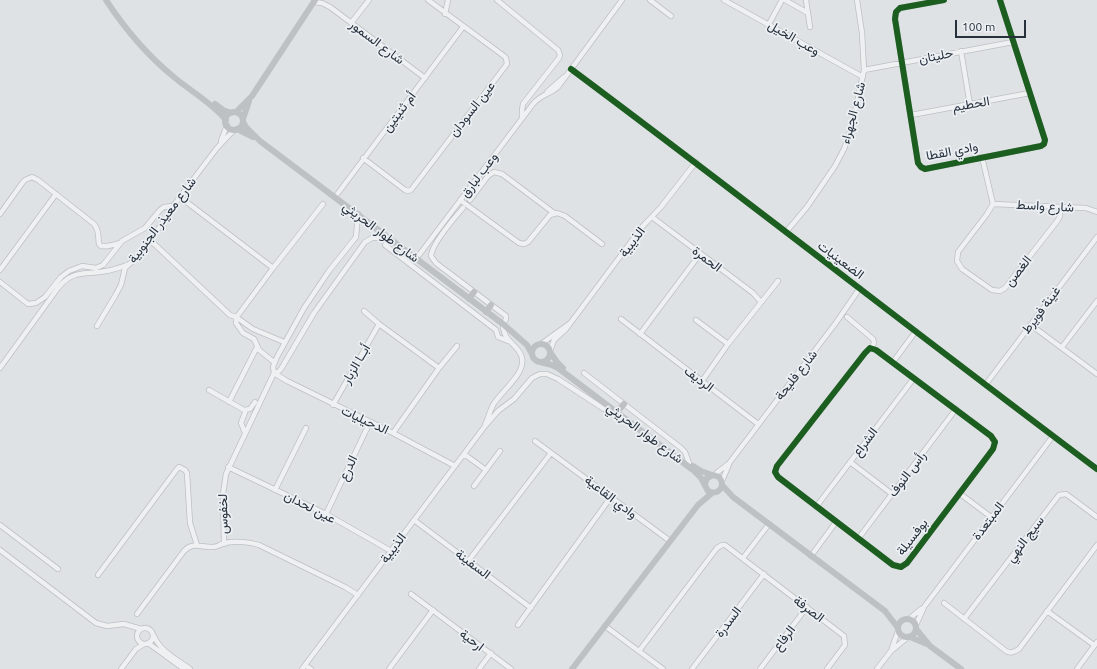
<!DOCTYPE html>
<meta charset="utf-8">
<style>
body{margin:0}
#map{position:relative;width:1097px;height:669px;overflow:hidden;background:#dfe2e4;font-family:Ubuntu,sans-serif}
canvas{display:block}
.scale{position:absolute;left:955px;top:20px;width:71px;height:18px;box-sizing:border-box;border:2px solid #27313c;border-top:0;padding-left:5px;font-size:12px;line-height:14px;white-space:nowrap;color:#27313c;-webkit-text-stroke:3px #ecf0f4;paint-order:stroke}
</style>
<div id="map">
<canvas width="1097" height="669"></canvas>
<div class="scale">100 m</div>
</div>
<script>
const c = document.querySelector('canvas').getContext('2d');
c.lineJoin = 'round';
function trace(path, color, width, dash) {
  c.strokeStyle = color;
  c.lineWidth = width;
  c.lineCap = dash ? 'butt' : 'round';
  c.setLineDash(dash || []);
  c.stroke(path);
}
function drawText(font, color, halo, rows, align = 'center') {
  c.font = font + ' Ubuntu,Vazirmatn,sans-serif';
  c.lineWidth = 3.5;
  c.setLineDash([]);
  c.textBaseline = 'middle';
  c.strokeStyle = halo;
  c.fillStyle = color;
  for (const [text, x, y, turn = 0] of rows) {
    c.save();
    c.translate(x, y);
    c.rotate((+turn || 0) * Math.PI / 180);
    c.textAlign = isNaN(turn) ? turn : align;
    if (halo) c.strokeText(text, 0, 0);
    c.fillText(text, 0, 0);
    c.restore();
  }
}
const street = new Path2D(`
 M497,0l61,50 2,5 -1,3 -36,46 -1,6v8
 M650,0l21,16
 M724,0l139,77
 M785,0l23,13
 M806,0l4,27
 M944,0l-44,8 -4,4 -1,7 23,144 3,4 4,2 116,-23 3,-2 1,-4 -45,-140
 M314,2l8,1 8,4 95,71
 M445,14l3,-14
 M351,23l18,-23
 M769,24l13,-24
 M961,51l9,54
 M571,69c177,132 350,268 526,400
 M864,70l149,-28
 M547,92l17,-15
 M911,115l119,-22
 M221,141l6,-16
 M982,157l11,47
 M363,158l42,32 3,1 3,-1 96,-126 -1,-6 -2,-2 -76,-56
 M180,197l93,71
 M335,197l128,-170
 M460,200l59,43 5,1 4,-2 22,-27 7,-2 8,3 37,28
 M470,200l18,-24 6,-4 8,2 52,39
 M993,204l-6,10 -29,38 -1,9 5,8 30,21 8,1 5,-3 53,-68 2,-4v-9
 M993,204l93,4 11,4
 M463,208c-9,10 -31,36 -32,48l5,7 70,53v3l-3,5c0,19 16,20 19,34 3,17 -21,33 -29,47 -3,6 -5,13 -8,20
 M0,214l23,-32 2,-2 7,-3 6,3 56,44c12,15 -8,29 26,19
 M652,217l101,76 8,9
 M786,232l21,-25 28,-41 9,-17 7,-19 13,-60 -2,-37 -5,-33
 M150,240l80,75 6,2 3,-3 34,-46 50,-64
 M385,245l111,85 2,7 10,4
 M416,259l117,-155c7,-9 17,-10 25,-17l64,-87
 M0,270l56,-76
 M0,282l28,22 8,-1 9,-6 16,-20 8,-6 13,-5 14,2 7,-3 19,-24 23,-13 15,-18 4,-3 9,-1
 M364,311l15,13 60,44
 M236,317v6l7,10 11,6 5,11 15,12
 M236,317l17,12 31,13
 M847,317l26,22 1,4 -3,6
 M621,319l137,105
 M696,320l32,24
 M1031,325l66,49
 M97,326l18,-30 6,-11 4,-17 11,-10 32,-42 5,-10 44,-58 17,-18
 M640,334l60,-80
 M541,344l28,-20
 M1062,347l35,-46
 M870,348l6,2 115,86 4,6 -2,7 -86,114 -6,4 -8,-2 -115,-88 -3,-5 2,-6 88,-113z
 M550,351l4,-11 12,-11 76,-102 19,-20 35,-45
 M893,362l23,-31
 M0,368l58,-80c15,-19 28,-13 48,-17 7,-1 15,-4 21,-6
 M274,373l13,8 106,52 62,33
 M274,373l-1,-6 4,-10 27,-49 25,-37 27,-34 2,-23
 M584,373l97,75 4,4 4,11
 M702,381l26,-37 50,-63
 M986,384l111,-147
 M209,390l35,20 6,-1 5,-7
 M229,402l28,-55
 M333,405l46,-81
 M245,433l-4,-10 5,-13
 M393,433l46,-65 18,-22
 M535,441l135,100
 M464,454l22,16
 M850,462l42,32
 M228,467l98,47 65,37
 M714,475l14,-11
 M722,481l8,-19 105,-138 25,-36
 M474,486l26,-35
 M275,490l31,-62
 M959,493l32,24
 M816,507l98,-129
 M326,514l44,-92
 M414,520l117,88
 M0,525l58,44
 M858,539l98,-130
 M224,544l-1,-50 3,-20 48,-101 4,-1 3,-3 33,-56 51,-71 7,-4 16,-1
 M0,550l96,73 11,3 17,-2 17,5
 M811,556l25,-34
 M743,558l26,-34
 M469,560l82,-107
 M98,575l79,-106 2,-2 6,3 2,3 3,50 7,22
 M411,594l100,75
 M944,603l62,48c5,3 8,1 13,-2l78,-104
 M1047,611l47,34
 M137,614l47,-63c9,-10 18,-3 29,-4 4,0 6,-2 9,-3 11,-4 27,-2 37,1l86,42 13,8
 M909,619l12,-10
 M964,619l95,-124 7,-1 31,23
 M518,625l93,-128
 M916,625l8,-18 129,-171
 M605,626l58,43
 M137 636a8 8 0 1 1 16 0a8 8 0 1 1-16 0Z
 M154,636c6,15 24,24 36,33
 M148,643l36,26
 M892,648l6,-17
 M639,651l78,-103 5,-3h3l119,91 1,9 -18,24
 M305,665l6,4
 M121,669l15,-20 8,-5
 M302,669l183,-243 13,-15 16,-12 18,-21 8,-4h7l11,5 46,30 7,3h5
 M389,669l44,-59
 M479,669l12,-16
 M692,669l72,-95
 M760,669l47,-62
 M877,669l14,-18 17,-14
 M1077,669l20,-27`);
const secondary = new Path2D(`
 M106,0c19,29 42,56 69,78 17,14 37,25 51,42
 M215,104l8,6 8,3
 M236,112l16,-16 63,-96
 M225 121a9 9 0 1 1 18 0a9 9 0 1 1-18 0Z
 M243,119l6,-18
 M243,122l3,5 14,14 243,183 24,21 5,9
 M237,129l16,8
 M469,299l5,-7
 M486,312l5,-7
 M532 353a9 9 0 1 1 18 0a9 9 0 1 1-18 0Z
 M550,352l7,10 6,6
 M540,362l12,3 6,3 135,102 8,8 7,13c11,5 18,-5 11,-14l-6,-2 -6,3 -2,6
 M617,412l7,-8
 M693,466l8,5 11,4
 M722,485l11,12 152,114 13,17
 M898 628a9 9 0 1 1 18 0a9 9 0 1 1-18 0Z
 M916,629l14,17 31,23
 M910,637l17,7
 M572,669l126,-164 14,-12`);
const cycleway = new Path2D(`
 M944,0l-44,8 -4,4 -1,7 23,144 3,4 4,2 116,-23 3,-2 1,-4 -45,-140
 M571,69c177,132 350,268 526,400
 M870,348l6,2 115,86 4,6 -2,7 -86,114 -6,4 -8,-2 -115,-88 -3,-5 2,-6 88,-113z`);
const streetNames = [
 ["وعب الخيل",794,38,30],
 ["شارع السمور",377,42,37],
 ["حليتان",936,56,-11],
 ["الحطيم",971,104,-10],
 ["عين السودان",472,109,-52],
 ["أم ثنيتين",399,112,-53],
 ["شارع الجهراء",853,113,-75],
 ["وادي القطا",952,151,-11],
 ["وعب لبارق",479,175,-53],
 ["شارع واسط",1045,206,3],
 ["شارع معيذر الجنوبية",162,220,-53],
 ["شارع طوار الحريثي",381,232,37],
 ["الذيبية",632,242,-53],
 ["الحمرة",707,259,37],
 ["الضعينيات",841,260,37],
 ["الغصن",1018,271,-52],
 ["غينة فويرط",1041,310,-53],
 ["أبــا الزبار",356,364,-60],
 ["شارع فليحة",796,375,-52],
 ["الرديف",699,379,37],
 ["الدحيليات",365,420,25],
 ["شارع طوار الحريثي",645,433,37],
 ["الشراع",865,442,-53],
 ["الدرع",348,468,-64],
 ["رأس النوف",907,474,-53],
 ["وادي القاعية",611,497,37],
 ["عين لحدان",310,507,27],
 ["لخفوس",223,514,-91],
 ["المبتعدة",988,521,-53],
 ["بوفسيلة",912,537,-52],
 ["سيج النهي",1025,539,-53],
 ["الذيبية",393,548,-53],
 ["السفينة",473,564,37],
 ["الصرفة",809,609,37],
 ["السدرة",728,622,-53],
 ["الرفاع",784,638,-53],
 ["ارحية",472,640,37]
];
trace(street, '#bdc0c2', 6);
trace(street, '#eef0f1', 4.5);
trace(secondary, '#bdc1c4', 6);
trace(cycleway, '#1b5e20', 6);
drawText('13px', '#27313c', '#ecf0f4', streetNames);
</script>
